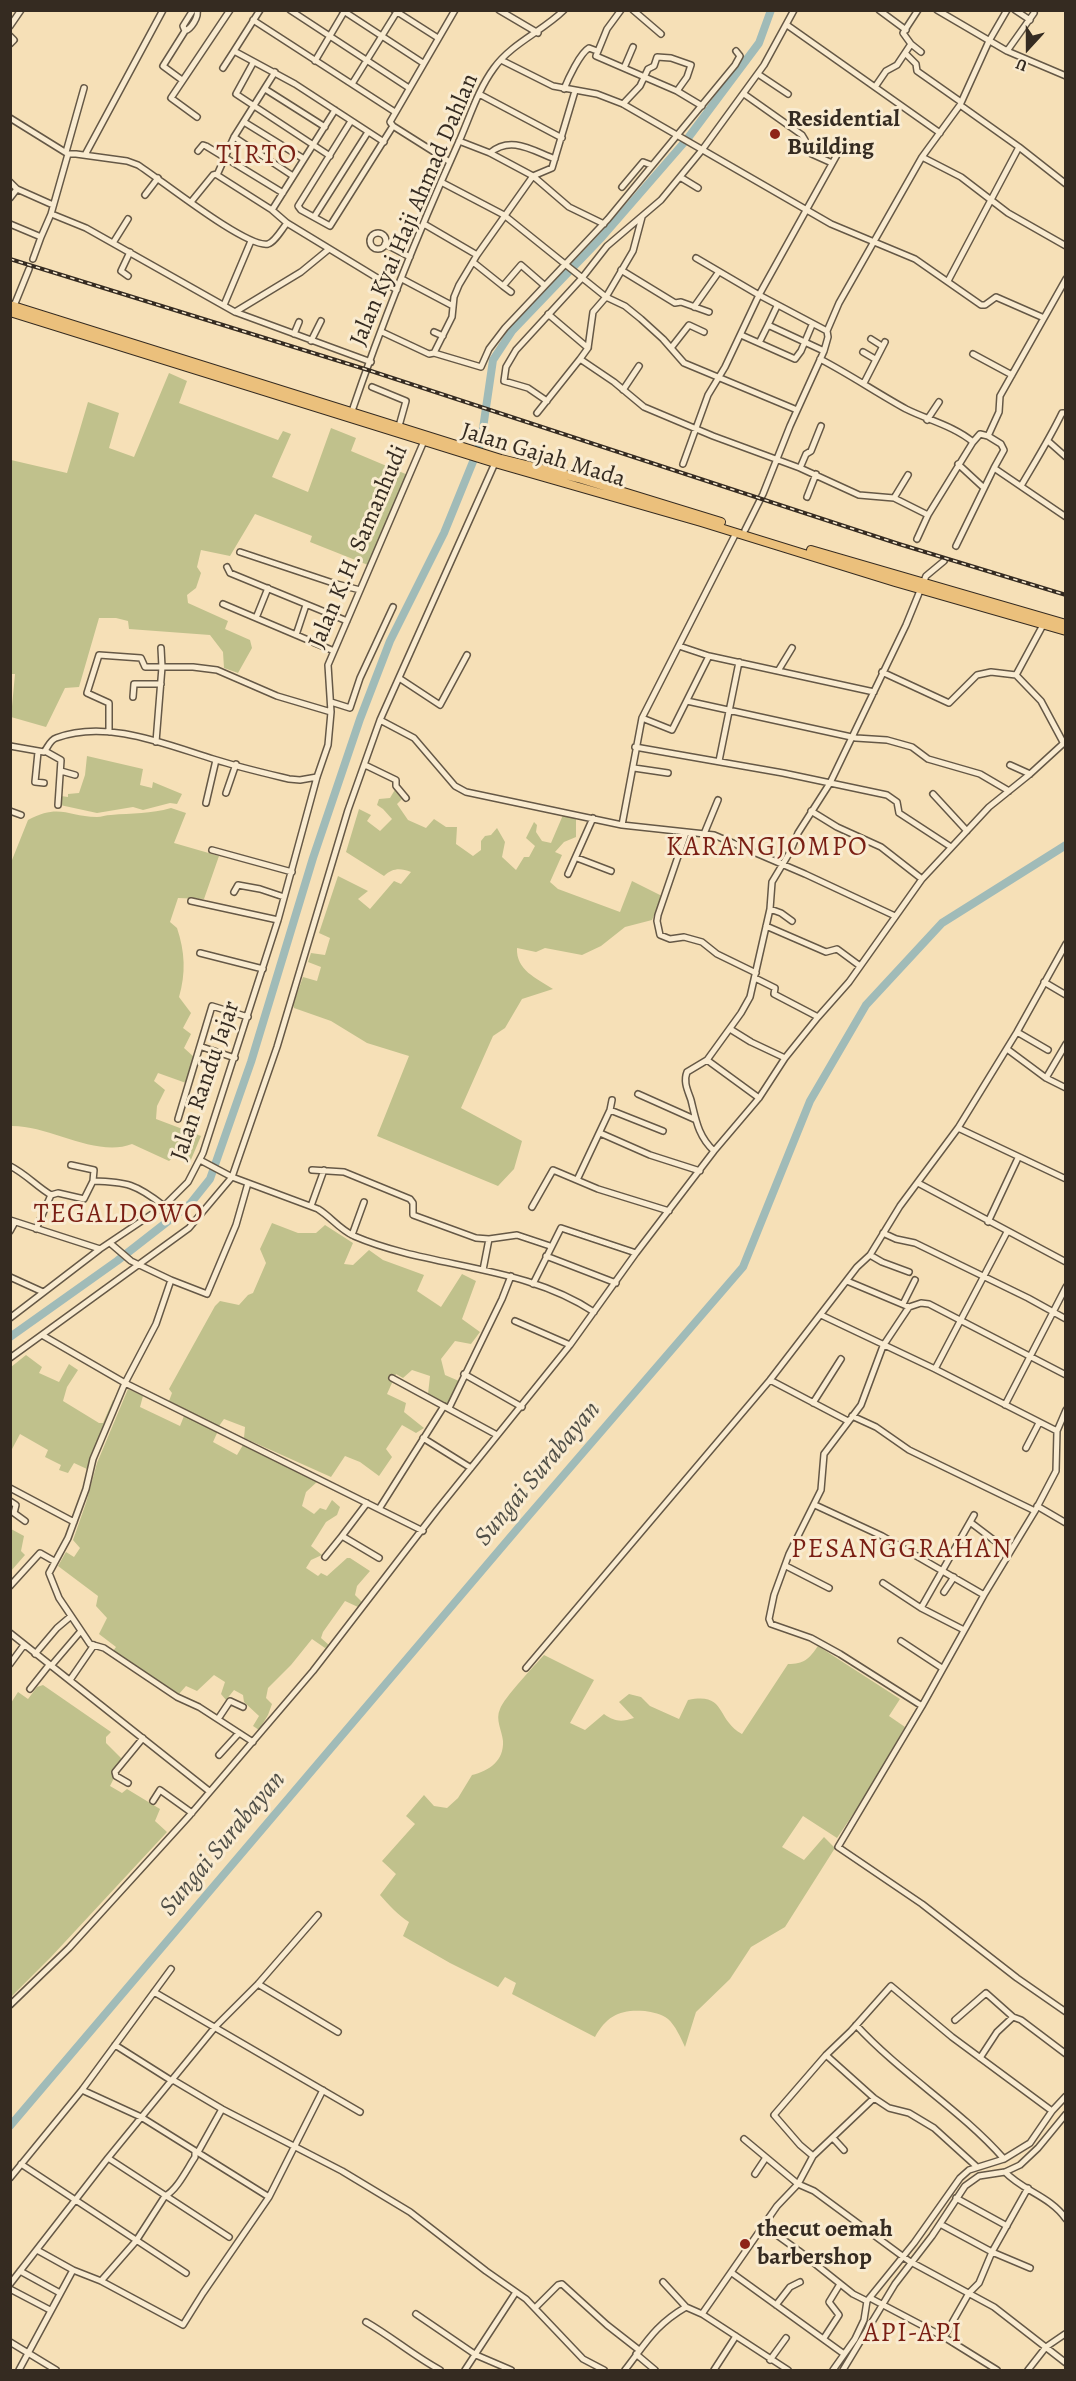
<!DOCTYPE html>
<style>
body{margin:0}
#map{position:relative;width:1076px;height:2381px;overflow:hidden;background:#f6e0b7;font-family:Alegreya,serif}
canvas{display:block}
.frame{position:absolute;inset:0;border:12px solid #352b21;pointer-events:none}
.north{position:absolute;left:998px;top:18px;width:60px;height:60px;-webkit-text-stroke:4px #f9ebd0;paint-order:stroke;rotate:201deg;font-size:16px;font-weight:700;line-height:24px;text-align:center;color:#352b21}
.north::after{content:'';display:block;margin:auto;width:21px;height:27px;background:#352b21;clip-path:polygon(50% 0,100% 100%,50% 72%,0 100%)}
</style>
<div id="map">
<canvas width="1076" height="2381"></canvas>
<div class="frame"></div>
<div class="north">U</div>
</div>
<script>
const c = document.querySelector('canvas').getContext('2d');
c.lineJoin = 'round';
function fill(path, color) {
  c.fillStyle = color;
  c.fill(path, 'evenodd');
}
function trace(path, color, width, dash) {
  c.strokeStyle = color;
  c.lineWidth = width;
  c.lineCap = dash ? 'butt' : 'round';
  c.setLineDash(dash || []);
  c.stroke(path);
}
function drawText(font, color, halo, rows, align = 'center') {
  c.font = font + ' Alegreya,serif';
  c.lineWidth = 6;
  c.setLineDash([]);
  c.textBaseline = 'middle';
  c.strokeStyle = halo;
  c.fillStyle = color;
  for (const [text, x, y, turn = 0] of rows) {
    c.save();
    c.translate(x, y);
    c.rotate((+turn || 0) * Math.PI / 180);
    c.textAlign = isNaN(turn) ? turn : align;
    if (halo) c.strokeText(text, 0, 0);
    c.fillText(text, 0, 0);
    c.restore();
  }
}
const green = new Path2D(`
 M169,373l18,8 -8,22 99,37 5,-9 8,3 -19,43 36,15 23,-64 25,10 -5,13 57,24 -40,90 -58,-23 2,-6 -57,-22 -25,42 -29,-6 -4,17 4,6 -5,15 -9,7 1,8 40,18 -3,8 25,11 2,8 -14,25 -14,-5 -1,-16 -13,-17 -81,-6 -1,-8 -12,-3h-17l-20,69 -14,1 -19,39 -35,-10 4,-43h-4v-214l56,13 21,-71 31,11 -10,35 25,9z
 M87,756l56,13 -3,16 12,3 1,-6 29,12 -5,10 -7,-1 -27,7 -10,-3 -36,6 -37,-8 1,-9 7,1v-3l11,-1 6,-18z
 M396,788l8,9 -7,7 11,16 18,8 8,-9 12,8h11l-1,17 17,12 8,-6v-9l4,-5 6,-1 6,-7 8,14 -3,15 14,13 8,-13h5l6,-11 -9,-8 8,-16 3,3 -1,7 6,9 9,2 12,-28 13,4v18l-12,5 -9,10 7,3 -12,27 8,7 62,23 12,-31 30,15 -10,24 -27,7 -24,19 -19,9 -37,-7 -9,4 -19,-4c-1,22 19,30 36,41l-31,10 -17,29 -12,8 -32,72 61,33 -8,28 -16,17 -121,-50 32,-80 -42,-13 -36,-22 -37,-13 -1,-3 10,-28 14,4 4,-14 -13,-5 3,-9 14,2 5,-17 -11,-5 19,-57 30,15 -10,8 12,10 24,-28 7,3 10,-12c-11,-4 -18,-4 -27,4l-38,-24 13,-43 12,6 -4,6 13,10 12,-12 -9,-10 -6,-4 2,-6 11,-1z
 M171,808l15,5 -12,30 45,13 -15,43 -26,-1 -8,24 7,6c8,24 9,45 2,69l12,16 -8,15 8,6 -7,14 10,9 -8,26 -28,-10 -4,8 11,9 -8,16 -1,13 45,17 -11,26 -16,-5 -5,4 -37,-17c-36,14 -83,-19 -121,-18l-1,-261 18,-45c32,-17 40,-3 69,-3 4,0 9,-2 14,-2 21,-2 40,-1 60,-7z
 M272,1223l26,10h18l9,-8 28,18 -9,21 9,1 16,-15 14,10 41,15 -7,16 24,16 21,-33 14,7 -14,38 18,13 -9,12 -16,-3 -14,18 4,16 14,6 -11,23 -20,-10 2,-18 -18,-6 -9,8 -7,-4 -9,20 19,9 -2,9 20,16 -8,5 -14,-8 -16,24 6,8 -13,19 -19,-14 -15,-6 -14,21 -87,-39 1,-11 -21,-8 -5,7 -50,-25 3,-8 -3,-4 46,-83 5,-5 19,4 9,-10 5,-2 13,-30 -6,-14z
 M26,1355l16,12 -3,6 20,9 10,-18 9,6 -11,17 -4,14 36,22h4l10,-23 3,2 -29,67 -13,-6 -6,10 -9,-3 2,-5 -16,-8 3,-7 -28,-16 -9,17 1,-19 -2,-1 1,-64z
 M128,1389l15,7 -3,11 40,19 4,-10 34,15 -5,11 24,13 6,-10 75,36 -12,11 -4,14 12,8 6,-6 6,2 6,-10 8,7 -3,8 -11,7 -15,24 11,9 -11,5 -5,8 12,8 3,-3 6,3 20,-18h3l20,13 -13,15 -2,9 8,8 -5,4 -13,-6 -22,31 -2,6 8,7 -4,3 -13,-9 -21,26 -23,23 -2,10 6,6 -4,11 -9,15 -6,-4 6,-10 -15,-14 -1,-7 -9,-5 -8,10 -5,-6 4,-12 -11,-7 -17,16 -11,-5 -7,8 -66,-43 3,-4 -17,-13 8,-16 -11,-12 2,-10 -40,-30 8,-14 8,5 6,-9 -7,-8 13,-37 11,-40z
 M11,1529l13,7 -3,15 4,4 -14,16z
 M818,1646l82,53 -11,17 16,11 -41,71 -27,40 -34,-22 -21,31 22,13 20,-23 11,11 -50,79 -34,20 -21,32 -34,33 -11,35c-4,-9 -10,-22 -17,-28 -6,-5 -16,-7 -23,-8 -24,-2 -38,4 -50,26l-83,-43 4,-11 -11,-6 -7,10 -48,-24 -47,-27 6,-14c-10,-6 -21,-18 -29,-27l16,-21 -14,-13 33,-37 -9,-8 18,-21 10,11 13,2 11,-10 14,-23c17,-4 32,-14 31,-34 -1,-11 -8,-21 -3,-32 4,-11 34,-43 44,-54l50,25 -24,43 15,7 19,-16c11,8 18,8 30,4l-15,-16 10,-8 12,3 9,9 29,13 9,-19c39,-8 27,19 54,34l46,-70c16,0 21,-5 30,-18z
 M43,1685l68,47 -5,5v6l17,17 -13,26 12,7 5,-4 33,20 -5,12 12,11 -116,125 -40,40v-294l7,-11 10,7 9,-12z`);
const river = new Path2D(`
 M10,1337l107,-76 73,-57 20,-25 41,-117 62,-204 47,-139 30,-78 54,-108 37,-91 12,-82 19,-29 90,-94 86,-99 71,-95 12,-33
 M10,2126l514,-605 219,-254 67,-166 56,-96 76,-82 124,-78`);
const minor = new Path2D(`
 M260,10l-26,41 61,33 89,58
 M290,10l119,78
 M342,10l81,53
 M394,10l44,28
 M499,10l39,23
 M621,10l-14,19 -11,27 81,35 25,15
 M633,10l28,24
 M879,10l27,20
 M937,10l70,41 59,25
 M1015,10l15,10
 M253,20l142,92
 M787,25l153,108
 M10,26l11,-16
 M185,31l-2,-5 10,-16
 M10,36l4,4 -4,4
 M911,44l10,8
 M1007,51l27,-38
 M906,54l10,10 1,7 44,31
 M501,60l52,26 44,8 26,10 208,120 84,35 66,46h4l11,-8 48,21
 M315,61l29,-49
 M253,63l-17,31 94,62
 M223,68l11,-17
 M624,68l9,-21
 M275,72l-41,65 -17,38 55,35 15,13 110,67
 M758,74l30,20
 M182,80l-19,-14 22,-35c6,-2 14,-14 12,-21
 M352,84l46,-74
 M875,87l11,-16 11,-6 14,-21 -8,-11 15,-23
 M265,89l60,38
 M564,89c4,-10 16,-36 25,-41l8,3
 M575,91l-23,77 -19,8 36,31 35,17
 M479,94l83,44
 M744,94l58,41 3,5 -2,10 29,13
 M623,104l17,-18 8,-17 6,-3 3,-9 14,1 20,7 -4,12 -10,14
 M960,105l59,42 47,37
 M197,117l-26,-19 59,-88
 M10,118l58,36
 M351,121l-53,85 3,4 29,16 63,-100
 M244,122l60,37
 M234,137l59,39
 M459,141l31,12 43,23 -56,79
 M198,151l5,-6 3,1 77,47
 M66,152l18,-64
 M490,153c21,-18 43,-2 65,6
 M85,155l78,-145
 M922,157l39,20 47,36 58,33
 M450,162l-57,-36 -3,-4 65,-112
 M680,177l18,11
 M10,182l7,7 36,16
 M441,182l63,33 102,82 19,9 16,13 22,20 21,24 113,47
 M622,187l21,-25 8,3
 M145,195l13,-17
 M10,198l7,-9
 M191,202l22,-27 4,-1
 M272,210l63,-100
 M51,214l17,-60h8l51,7 11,4c22,14 109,84 130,79 7,-2 14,-15 19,-21
 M314,217l54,-85
 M642,217l-9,34 -27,46 -13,15 -5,36 -8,11 34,23 30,25 69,29 87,32 59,27 35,3 34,17 45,-73c-19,-16 -45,-22 -67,-33 -29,-16 -57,-35 -86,-50
 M10,224l31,13 10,-23 3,1 32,13 149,84 136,50
 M424,224l53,31 -18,30 -5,12 -2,20 -18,36
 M370 241a8 8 0 1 1 16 0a8 8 0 1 1-16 0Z
 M113,243l15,-24
 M385,244l25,13
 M696,258l63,37 84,-151 3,-1 23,12
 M33,259l8,-22
 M473,262l30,24 18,-21 23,20
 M621,270l54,33 6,-1 28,10
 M128,276l-7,-5 9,-19
 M402,279l51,27
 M1066,279l-66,117 -1,16 -11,24 13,8 3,6 -10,18 72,49
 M948,281l71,-134
 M503,286l8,6
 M224,305l27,-64
 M14,306l15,-37
 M777,306l-9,19 56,26
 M694,307l24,-34
 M235,312l66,-40 28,-23
 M548,314l40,34
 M382,332l47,22 5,-1 47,14 8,-18 16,-21 103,-109 127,-154 5,-9 -4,-5
 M434,332l9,4
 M294,334l5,-12
 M741,335l54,24 6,-8 11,-26
 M871,339l11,7
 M311,341l10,-20
 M759,343l9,-18
 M671,348l18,-23 15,7
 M863,352l12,7
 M973,354l39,21
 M864,383l21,-41
 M372,387l34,14 -7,25
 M623,390l16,-24
 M547,401l-19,-13 -24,-7 2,-14 10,-17 66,-72 25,-32 54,-46 41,-50 62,-85 30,-55
 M537,413l43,-54
 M351,414c31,-91 67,-181 106,-268 12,-26 20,-55 37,-78 18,-25 49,-37 70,-58
 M927,420l12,-18
 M1048,441l18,16
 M973,442l7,-8 8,2
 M683,464l25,-69 17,-28 34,-72 68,36
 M958,464l26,24
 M800,468l6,-14 5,-3 10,-25
 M1021,486c14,-24 29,-48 41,-73h4
 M807,497l9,-23
 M894,498l14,-23
 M745,530l18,-36 27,-68 34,-75 4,-14 -1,-6 12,-28 83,-146 38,-52 29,-64 18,-31
 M917,539l11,-24
 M956,546l38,-78
 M240,552l93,31 27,7
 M227,567l3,6 117,48
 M223,604l111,47
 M256,618l12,-30
 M1043,625l-27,50 25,26 22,41
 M296,635l10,-30
 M679,646l30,10 165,36
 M778,671l14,-23
 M882,672l67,31 28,-28 14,-3 25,3
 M399,678l41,27 27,-50
 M133,697l1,-13h27
 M687,701l169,37 31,2 25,7 16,12 52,15 29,17
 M331,702l19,6 10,-30 33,-71
 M642,718l30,12 37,-74
 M380,720l34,18 41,48 11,6 156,33 92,10 91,39 90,42
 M109,732v-29l-22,-10 12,-38 42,3 4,9h48l24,3 60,26 54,16
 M156,742l6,-75 -1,-19
 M10,746l34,6c4,-5 6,-12 12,-14 50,-19 109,6 157,21 25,8 51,14 76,20l11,1 17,-3
 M635,747l148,26 104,22 10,7 2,11 52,34
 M45,751l16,9 -3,45
 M38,752l-3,30 9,1
 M719,761l20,-99
 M365,765l31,15v6l10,12
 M1010,765l20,9
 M634,768l34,5
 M61,771l14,4
 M226,793l10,-29
 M933,794l34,37
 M206,803l10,-43
 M10,811l11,4
 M811,811l26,16 44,20 41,32
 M622,825l20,-107 94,-185
 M686,833l-28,82 -1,6 3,14 10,4 14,-2 18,5 15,12 39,19
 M704,834l14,-34
 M212,850l80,22
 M577,858l34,13
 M568,874l25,-56
 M234,892l4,-7 22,4 24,8
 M191,901l87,19
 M770,909l11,4 11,8
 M766,926l60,26 11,-3 23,17
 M200,953l63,16
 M755,978l20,10 -1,6 44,23
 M1044,982l22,13
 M730,1029l21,13 34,16
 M1017,1032l31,18
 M202,1047l33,11
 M1007,1049l39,29 20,10
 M707,1060l52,38
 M1046,1078l20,-34
 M638,1094l56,25
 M610,1110l53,21
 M178,1119l34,-113 36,11
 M958,1128l108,51
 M600,1133l50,22 50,16
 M714,1151c-16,-15 -18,-31 -23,-51 -3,-9 -8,-18 -4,-28l20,-12 34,-47 9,-16 20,-88 2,-27 18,-30 8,-19 32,-50 76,-158 20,-49 18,-15
 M200,1160l32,17 86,32c13,8 21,20 36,27 77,33 168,28 240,76
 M71,1165l23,5 -1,11
 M10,1166c16,8 26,20 41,29l7,-2 26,6 9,-18c34,1 43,3 71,25
 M312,1170l32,2 66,27 3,4v12l63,23 13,1 28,-4 33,11
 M577,1180l33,-70 2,-10
 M918,1183l148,79
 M311,1206l13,-36
 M532,1207l21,-37 45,19 71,22
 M10,1220l90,29
 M988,1222l30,-64
 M36,1229l15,-34
 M10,1231l5,-9
 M883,1233l13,6 19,4 113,55 38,21
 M352,1235l12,-33
 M110,1243l21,18 40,19 -15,44 -31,59 -32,76 -7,30 -18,49 -19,35 10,25 31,46 14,4 73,49 22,10 54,35
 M870,1255l12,7 27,10
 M546,1256l70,27
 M483,1270l6,-31
 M10,1277l33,15
 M171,1280l36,14 29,-69 12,-42
 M847,1281l62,26 12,-4 8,1 137,71
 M533,1284l28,-56 75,25
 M903,1304l12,-24
 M909,1307l-26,39 -22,59 -37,49 -3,36 -32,64 -15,41 -5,24 2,5 40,14 29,16 82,52
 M821,1315l114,54 122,62
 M10,1318l90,-69 64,-43 24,-24 15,-29 75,-233 39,-143 11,-32 3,-33 -3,-47 96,-224
 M515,1321l55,24
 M42,1335l83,48 298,148
 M10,1358l179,-130 43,-51 45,-130 71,-237 32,-90 115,-257
 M935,1369l72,-137
 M464,1374l58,33
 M392,1378l105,57
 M770,1380l78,41
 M813,1403l28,-44
 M1005,1405l61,-118
 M449,1408l53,-109 9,-23
 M1066,1410l-9,21 -1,40 -21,40 -51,84 -62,111 -84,141 84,57 95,74 49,34
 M852,1416l24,11 33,23 126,61
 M423,1438l48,30
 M1026,1448l13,-25
 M10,1488l64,34
 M10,1501l6,4 -2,8 11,8
 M367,1503l-25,33 37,22
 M815,1505l67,31 102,59
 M1037,1506l29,17
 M379,1509l65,-103
 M970,1522l25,19
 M325,1557l17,-21
 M786,1566l43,22
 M883,1583l38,25 43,22
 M10,1586l30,-33 14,8
 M944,1592l10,-15
 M921,1608l53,-93
 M10,1633l199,158
 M901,1641l41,27
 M35,1654l22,-26 13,-11
 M10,1664l14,-19
 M51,1666l29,-34
 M526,1668l244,-288 87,-113 13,-12 30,-49 58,-78 59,-96 49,-88
 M70,1680l24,-35
 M30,1689l19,-24
 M218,1719l12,-18 13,6
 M219,1755l20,-22
 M128,1783l-12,-7 -1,-4 28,-34
 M153,1801l7,-11 32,23
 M258,1984l80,48
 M154,1992l206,120
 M10,2005l59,-57 121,-133 123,-144 124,-161 133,-165 66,-92 78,-102 45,-53 26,-40 33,-41 31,-35 73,-103 67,-72 41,-33 36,-33
 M955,2020l31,-27 27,24 8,3 45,34
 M856,2025c46,50 104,84 148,134
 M115,2045l57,36
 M980,2058l17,-26 16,-15
 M173,2080l49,29 120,62 68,41 76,59 40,28 57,60 21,11
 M82,2090l59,27 128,80 54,-107
 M833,2138l11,12
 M744,2139l54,45 16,7 95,70 85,46 72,56
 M813,2156l-13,-11 -26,-30 52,-60
 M108,2158l121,79
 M21,2164l165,109
 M977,2167l-43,-39 -25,-15 -20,-5 -15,-10 -48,-43 25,-24 40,-45 61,51 100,74
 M1005,2172c18,19 45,24 61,47
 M755,2174l10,-15
 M10,2178l72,-88 89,-121
 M956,2198l51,28
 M940,2224l52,28 38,16
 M763,2225l36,26 54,43 14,7
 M37,2250l36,20 28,11 82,44 20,-32 66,-96
 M20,2271l40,22
 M732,2273l112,81
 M101,2281l35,-40 29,-45c12,-6 22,-27 30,-39v-5h3l24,-43
 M663,2282l23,25
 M10,2284l98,-126 108,-132 42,-42 60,-69
 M10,2289l40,21
 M870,2298l74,39 53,33
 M776,2305l14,-18 10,-5
 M535,2308l23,-23 4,-1 45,41 32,25
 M416,2314l60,41 35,15
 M702,2314l75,-108 21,-22 15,-28 61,-58
 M366,2322c26,15 48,34 74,48
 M944,2337l25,-44 10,-10 13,-31 36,-64
 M824,2338l15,-23 -10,-13 11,-18
 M10,2342l46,28
 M636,2354l19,16
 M770,2360l16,-22
 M19,2370l54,-100
 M465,2370l51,-78
 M625,2370c21,-27 30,-45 61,-63l16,7 86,56
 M714,2370l22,-34
 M833,2370l22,-31 9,-19 3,-19 47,-58 46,-65 9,-8 35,-11 26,-16 22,-32 14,-15
 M843,2370l52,-86 37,-48 33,-50 14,-10 26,-4 15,-7 18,-17 28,-34
 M1028,2370l18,-23 19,-13`);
const highway = new Path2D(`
 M10,305l491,154 77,19 143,44
 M10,312l485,151 206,59 194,60 171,49
 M811,550l255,74`);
const rail = new Path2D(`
 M10,259l358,111 531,174 167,51`);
const markers = [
 [775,134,6,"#8f2418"],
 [745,2244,6,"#8f2418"]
];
const poiNames = [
 ["Residential",787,120],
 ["Building",787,148],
 ["thecut oemah",757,2230],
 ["barbershop",757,2258]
];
const streetNames = [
 ["Jalan Kyai Haji Ahmad Dahlan",415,210,-67],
 ["Jalan Gajah Mada",543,456,17],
 ["Jalan K.H. Samanhudi",359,547,-67],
 ["Jalan Randu Jajar",206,1081,-71]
];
const waterNames = [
 ["Sungai Surabayan",538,1474,-50],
 ["Sungai Surabayan",223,1844,-50]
];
const quarterNames = [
 ["TIRTO",257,156],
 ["KARANGJOMPO",767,848],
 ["TEGALDOWO",119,1215],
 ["PESANGGRAHAN",902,1550],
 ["API-API",913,2334]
];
fill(green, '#c0c18c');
trace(river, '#a0bbb8', 8);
trace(minor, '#655846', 8);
trace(highway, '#352b21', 10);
trace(minor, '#f9ebd0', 5);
trace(highway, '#ebc07c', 8);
trace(rail, '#352b21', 4);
trace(rail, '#f9ebd0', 1.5, [4.5]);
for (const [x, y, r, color] of markers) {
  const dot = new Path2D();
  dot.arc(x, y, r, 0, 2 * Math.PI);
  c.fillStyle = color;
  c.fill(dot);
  trace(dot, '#f9ebd0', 2);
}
drawText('bold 24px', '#352b21', '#f9ebd0', poiNames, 'left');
drawText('24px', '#352b21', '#f9ebd0', streetNames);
drawText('italic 26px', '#504f47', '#f9ebd0', waterNames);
c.letterSpacing = '1.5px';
drawText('27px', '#7a1f14', '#f9ebd0', quarterNames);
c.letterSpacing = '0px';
</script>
